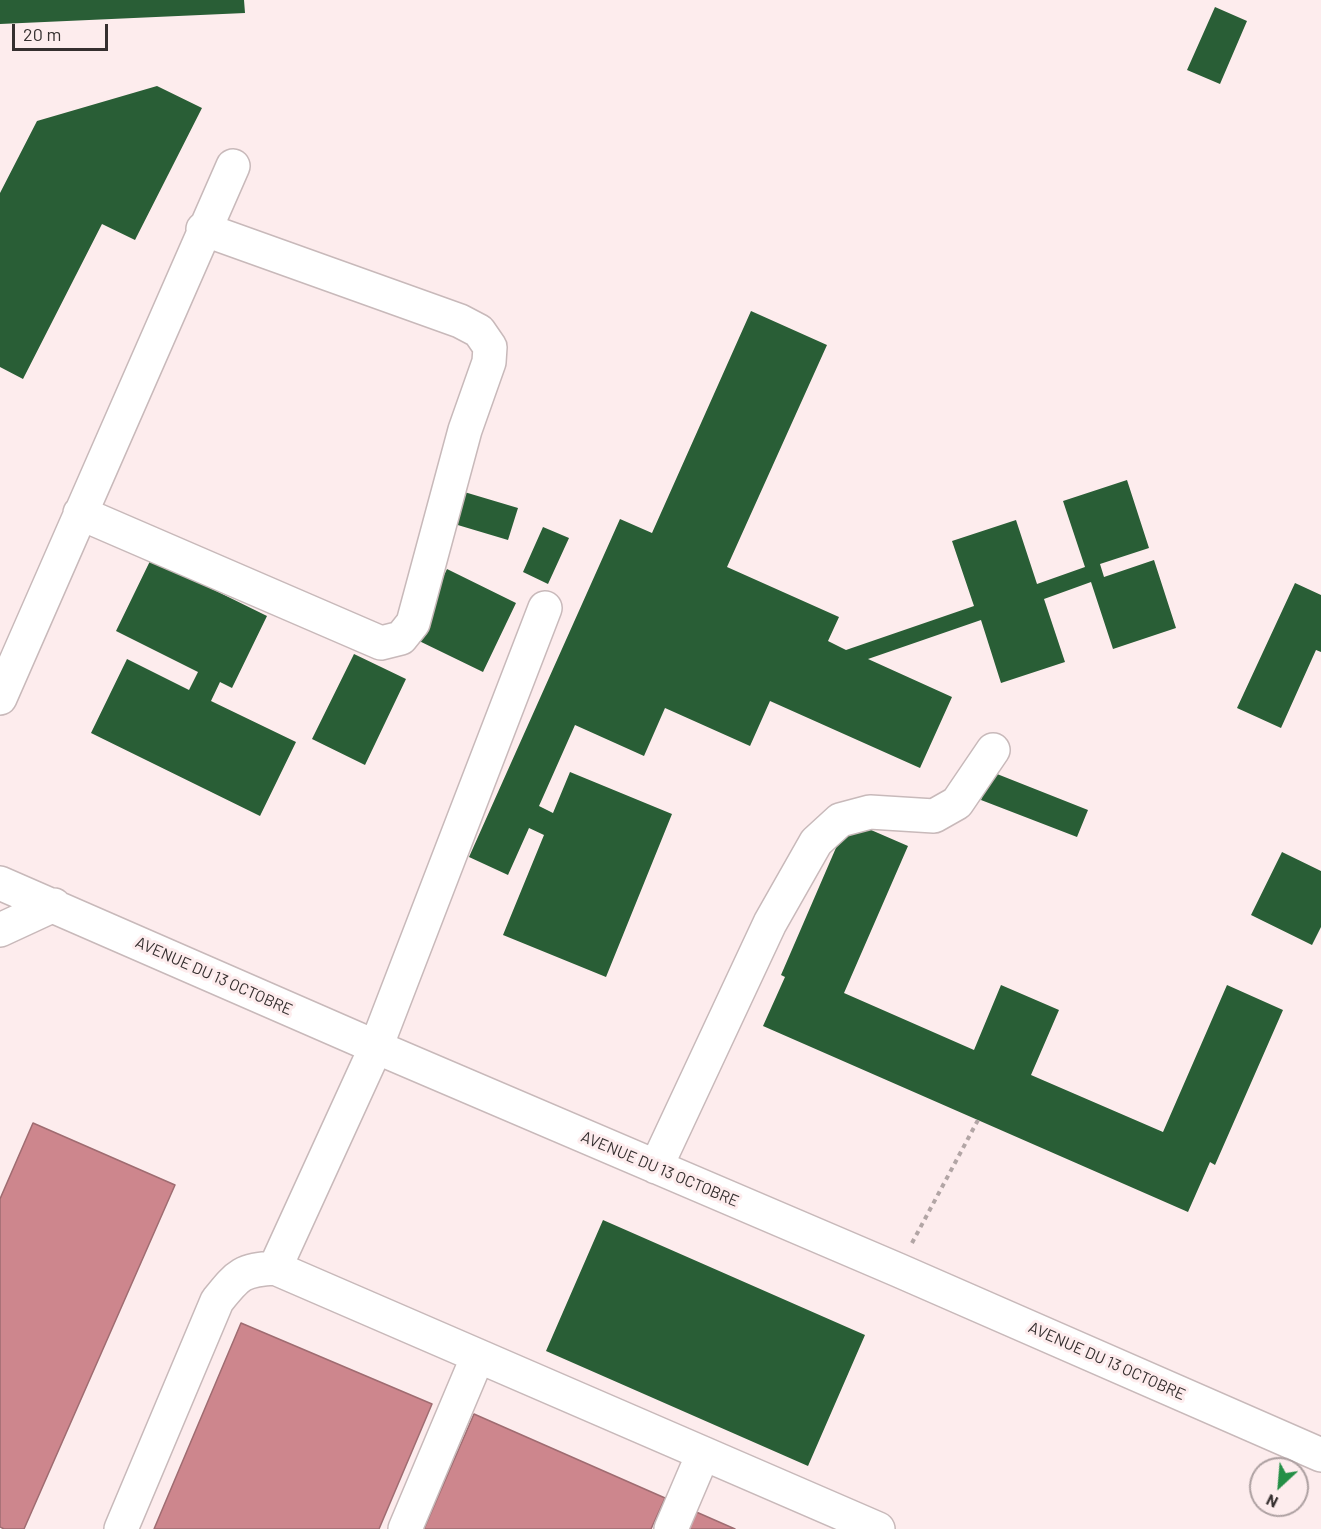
<!DOCTYPE html>
<style>
body{margin:0}
#map{position:relative;width:1321px;height:1529px;overflow:hidden;background:#fdeced;font-family:Barlow,sans-serif}
canvas{display:block}
.north{position:absolute;left:1249px;top:1457px;width:60px;height:60px;box-sizing:border-box;background:#fdeced;border:2px solid #ada0a1;border-radius:50%;rotate:206deg;font-size:16px;font-weight:700;line-height:24px;text-align:center;color:#352f2f}
.north::after{content:'';display:block;margin:auto;width:21px;height:27px;background:#248f46;clip-path:polygon(50% 0,100% 100%,50% 72%,0 100%)}
.scale{position:absolute;left:12px;top:24px;width:96px;height:27px;box-sizing:border-box;border:3px solid #352f2f;border-top:0;padding-left:8px;font-size:18px;line-height:21px;white-space:nowrap;color:#352f2f;-webkit-text-stroke:4px #fdeced;paint-order:stroke}
</style>
<div id="map">
<canvas width="1321" height="1529"></canvas>
<div class="north">N</div>
<div class="scale">20 m</div>
</div>
<script>
const c = document.querySelector('canvas').getContext('2d');
c.lineJoin = 'round';
function fill(path, color) {
  c.fillStyle = color;
  c.fill(path, 'evenodd');
}
function trace(path, color, width, dash) {
  c.strokeStyle = color;
  c.lineWidth = width;
  c.lineCap = dash ? 'butt' : 'round';
  c.setLineDash(dash || []);
  c.stroke(path);
}
function drawText(font, color, halo, rows, align = 'center') {
  c.font = font + ' Barlow,sans-serif';
  c.lineWidth = 6;
  c.setLineDash([]);
  c.textBaseline = 'middle';
  c.strokeStyle = halo;
  c.fillStyle = color;
  for (const [text, x, y, turn = 0] of rows) {
    c.save();
    c.translate(x, y);
    c.rotate((+turn || 0) * Math.PI / 180);
    c.textAlign = isNaN(turn) ? turn : align;
    if (halo) c.strokeText(text, 0, 0);
    c.fillText(text, 0, 0);
    c.restore();
  }
}
const water = new Path2D(`
 M33,1123l142,62 -151,344h-20l-4,-2v-328z
 M241,1323l191,81 -53,125h-225z
 M474,1414l191,84 -14,31h-227z
 M694,1511l41,18h-48z`);
const building = new Path2D(`
 M0,0h244l1,13 -245,11z
 M1215,7l32,14 -27,63 -33,-14z
 M157,86l45,22 -67,132 -33,-16 -79,155 -23,-12v-174l37,-72z
 M751,311l76,34 -100,222 112,50 -11,24 18,9 128,-44 -22,-65 64,-21 21,64 48,-17 -22,-66 64,-21 22,68 -49,16 4,13 50,-17 22,68 -63,21 -22,-67 -47,17 21,63 -64,21 -20,-63 -113,39 84,38 -32,71 -150,-67 -20,45 -85,-38 -21,48 -69,-31 -36,81 14,7 17,-41 102,42 -66,163 -103,-42 41,-100 -15,-7 -21,47 -39,-18 151,-338 32,14z
 M461,491l57,17 -10,32 -57,-17z
 M543,527l26,11 -21,46 -25,-12z
 M151,559l116,57 -35,72 -12,-6 -9,19 85,41 -36,74 -169,-83 36,-74 62,31 9,-18 -82,-41z
 M447,569l69,34 -33,69 -70,-34z
 M1295,583l26,12v57l-5,-2 -35,78 -44,-20z
 M354,654l52,25 -41,86 -53,-26z
 M992,772l96,38 -11,27 -96,-37z
 M848,820l60,26 -64,147 130,57 27,-65 58,25 -28,65 132,57 64,-147 56,25 -68,155 -5,-3 -22,50 -425,-186 22,-49 -4,-2z
 M1282,852l39,19v56l-9,18 -61,-30z
 M603,1220l262,115 -57,131 -262,-115z`);
const path = new Path2D(`
 M912,1243l66,-123`);
const minor = new Path2D(`
 M80,513l301,130 20,-5 12,-15 52,-193 24,-68 1,-15 -11,-16 -19,-10 -257,-92
 M0,698l233,-532
 M0,883l376,164 522,223 423,185
 M0,930l54,-25
 M656,1167l114,-244 46,-81 24,-22 30,-8 64,4 23,-13 36,-53
 M275,1268l101,-221 169,-439
 M121,1529l96,-228c21,-26 24,-31 58,-33l603,261
 M405,1529l73,-173
 M671,1529l32,-75`);
const streetNames = [
 ["AVENUE DU 13 OCTOBRE",214,976,24],
 ["AVENUE DU 13 OCTOBRE",660,1169,23],
 ["AVENUE DU 13 OCTOBRE",1107,1361,24]
];
fill(water, '#cd868d');
trace(water, '#9f6c71', 1.5);
fill(building, '#295e36');
trace(minor, '#c8b9ba', 36);
trace(path, '#b2a5a5', 4, [4.5, 4.5]);
trace(minor, '#fff', 33);
drawText('16px', '#352f2f', '#fdeced', streetNames);
</script>
